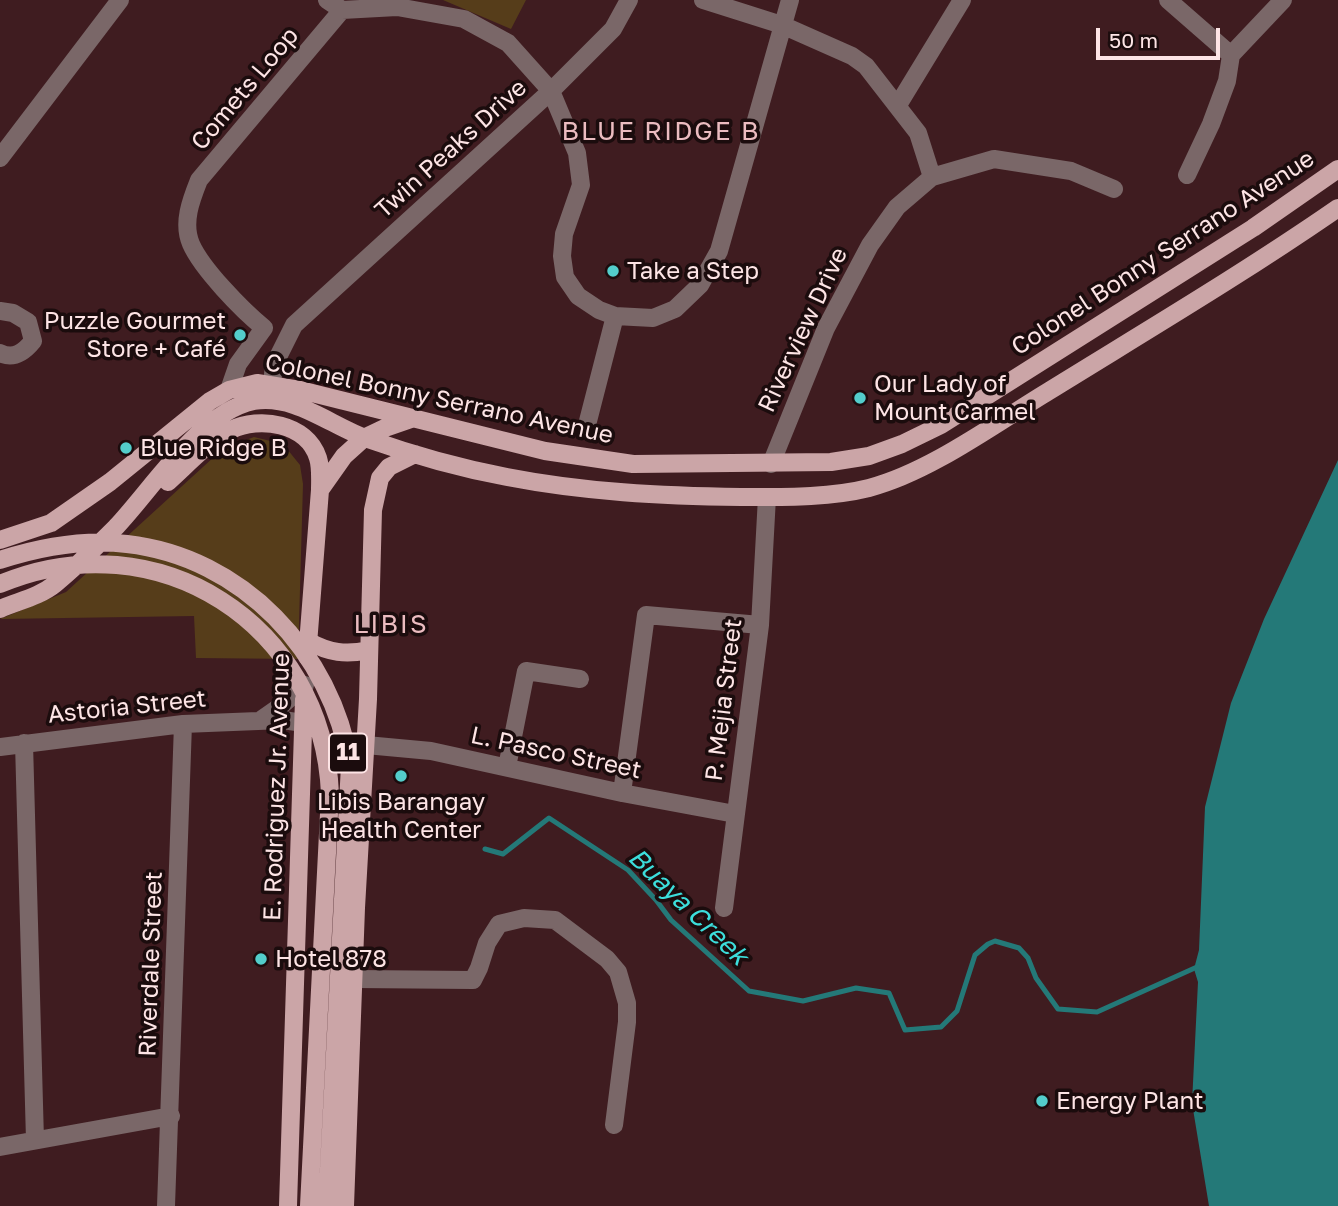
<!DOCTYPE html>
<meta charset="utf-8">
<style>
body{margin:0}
#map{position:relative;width:1338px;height:1206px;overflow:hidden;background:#3f1c20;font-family:"Golos Text",sans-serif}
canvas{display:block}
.scale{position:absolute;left:1096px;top:28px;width:124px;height:32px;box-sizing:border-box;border:4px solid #fde4e5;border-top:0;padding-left:9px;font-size:21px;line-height:24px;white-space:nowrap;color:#fde4e5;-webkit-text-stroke:5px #1b0c0d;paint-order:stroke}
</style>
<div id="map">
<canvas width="1338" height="1206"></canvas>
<div class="scale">50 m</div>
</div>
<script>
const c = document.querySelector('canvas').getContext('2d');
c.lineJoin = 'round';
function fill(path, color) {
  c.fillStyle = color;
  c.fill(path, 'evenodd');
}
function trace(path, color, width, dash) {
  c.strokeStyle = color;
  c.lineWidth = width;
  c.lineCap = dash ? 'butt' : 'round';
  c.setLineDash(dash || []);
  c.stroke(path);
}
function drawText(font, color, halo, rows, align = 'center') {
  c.font = font + ' "Golos Text",sans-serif';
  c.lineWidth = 7;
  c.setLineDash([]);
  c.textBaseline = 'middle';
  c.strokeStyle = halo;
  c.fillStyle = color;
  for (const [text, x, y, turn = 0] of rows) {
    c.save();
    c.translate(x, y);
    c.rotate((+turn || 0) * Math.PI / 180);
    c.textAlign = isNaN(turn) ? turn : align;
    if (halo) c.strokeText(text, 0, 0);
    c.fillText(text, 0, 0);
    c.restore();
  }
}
const green = new Path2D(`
 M443,0h83l-15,29z
 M254,437l29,7 17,21 3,19 -5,175 -102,-1 -2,-42 -194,3 66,-27 149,-136 15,-10z`);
const water = new Path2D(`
 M1338,460v746h-129l-17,-103 6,-121 -4,-13 5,-19 6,-143 26,-104 33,-84z`);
const stream = new Path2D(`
 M485,849l18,5 46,-36 79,52 28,30 15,20 78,71 54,10 53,-13 33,5 16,37 36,-3 16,-16 18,-56 13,-11 7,-3 24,7 9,10 8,20 22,31 39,3 100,-45`);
const minor = new Path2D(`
 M327,0l15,10
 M703,0l79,25 70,31 14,10 52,67 14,44
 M1168,0l63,55
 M898,105l64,-105
 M0,158l120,-158
 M1187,175l24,-51 16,-43 4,-26 52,-55
 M0,311l13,2 15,9 5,19c-9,11 -19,19 -33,12
 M264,328c-22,-18 -62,-59 -73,-84 -9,-21 0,-44 8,-64l143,-170 55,-3 67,12 44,24 43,48 26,62 4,32 -17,49 -2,22 3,21 13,19 21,14 16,6 38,2 22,-9 25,-24 19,-34 71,-251
 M272,384l2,-19 20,-40 257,-234 62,-62 16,-29
 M229,390l9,-26 26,-36
 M588,421l27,-105
 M771,464l55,-136 44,-83 27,-38 35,-30 62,-18 77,12 43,18
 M262,719l20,-14 23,-20
 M24,743l11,397
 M366,745l65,6 191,42 113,21
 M0,747l183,-23 100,-4 20,3
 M507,767l19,-96 54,8
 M622,793l24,-178 114,10
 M724,908l36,-283 7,-128
 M354,979l119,1 6,-12 8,-25 12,-19 25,-6 31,2 52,39 11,13 9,31v19l-13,103
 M0,1147l171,-31
 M166,1206l17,-482`);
const major = new Path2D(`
 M168,482c18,-16 42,-42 63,-52 28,-14 76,-7 87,28 3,9 2,23 2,32
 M0,540l51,-17 59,-41 100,-81 19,-11 28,-7 43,7 245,61 88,13 198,-2 38,-6 33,-12 39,-19 312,-197 85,-59
 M0,560c40,-13 84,-21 127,-16 115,13 205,108 223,221l-23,441
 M0,584c157,-66 323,40 330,210l-21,412
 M0,609c18,-8 39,-12 55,-25 21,-17 42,-38 61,-57 37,-39 84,-115 138,-126 41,-7 77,25 114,38 45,16 91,29 139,38 77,15 155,19 234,20 41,0 88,1 128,-9 61,-16 127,-65 180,-97 97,-60 195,-118 289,-183
 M308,641c21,12 38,14 61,9
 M307,657l13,-167 24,-34 20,-18 21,-10 26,-9
 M288,1206l16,-507
 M345,1206l11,-298 12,-209 5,-189 7,-32 9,-11 26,-13`);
const markers = [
 [613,271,7,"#53cdcb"],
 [240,335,7,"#53cdcb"],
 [860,398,7,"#53cdcb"],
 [126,448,7,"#53cdcb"],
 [401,776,7,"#53cdcb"],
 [261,959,7,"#53cdcb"],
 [1042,1101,7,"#53cdcb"]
];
const shields = [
 [348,753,38]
];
const shieldNames = [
 ["11",348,753]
];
const streetNames = [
 ["Comets Loop",245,89,-50],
 ["Twin Peaks Drive",451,149,-42],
 ["Colonel Bonny Serrano Avenue",1163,253,-33],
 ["Riverview Drive",803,330,-65],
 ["Colonel Bonny Serrano Avenue",439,399,12],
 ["P. Mejia Street",724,700,-83],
 ["Astoria Street",127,707,-6],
 ["L. Pasco Street",556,753,12],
 ["E. Rodriguez Jr. Avenue",277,787,-88],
 ["Riverdale Street",151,964,-88]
];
const poiNames = [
 ["Take a Step",627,271],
 ["Puzzle Gourmet",226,321,"right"],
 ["Store + Café",226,349,"right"],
 ["Our Lady of",874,384],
 ["Mount Carmel",874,412],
 ["Blue Ridge B",140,448],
 ["Libis Barangay",401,802,"center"],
 ["Health Center",401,830,"center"],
 ["Hotel 878",275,959],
 ["Energy Plant",1056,1101]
];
const neighbourhoodNames = [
 ["BLUE RIDGE B",661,132],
 ["LIBIS",391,625]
];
const waterNames = [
 ["Buaya Creek",688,907,44]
];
fill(green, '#563d1a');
fill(water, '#247978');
trace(stream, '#247978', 5);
trace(minor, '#7a6768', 18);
trace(major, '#cba5a7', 18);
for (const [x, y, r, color] of markers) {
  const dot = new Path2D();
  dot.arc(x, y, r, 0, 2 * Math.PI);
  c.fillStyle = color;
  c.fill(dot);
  trace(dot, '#1b0c0d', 2.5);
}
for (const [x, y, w] of shields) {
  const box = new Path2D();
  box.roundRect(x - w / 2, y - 19.5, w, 39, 5);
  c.fillStyle = '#1b0c0d';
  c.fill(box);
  trace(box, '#fde4e5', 2);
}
drawText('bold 23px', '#fde4e5', null, shieldNames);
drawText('24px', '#fde4e5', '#1b0c0d', streetNames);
drawText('24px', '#fde4e5', '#1b0c0d', poiNames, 'left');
c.letterSpacing = '2px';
drawText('26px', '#ebbcc0', '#1b0c0d', neighbourhoodNames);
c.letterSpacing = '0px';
drawText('italic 26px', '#3cdedc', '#1b0c0d', waterNames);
</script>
